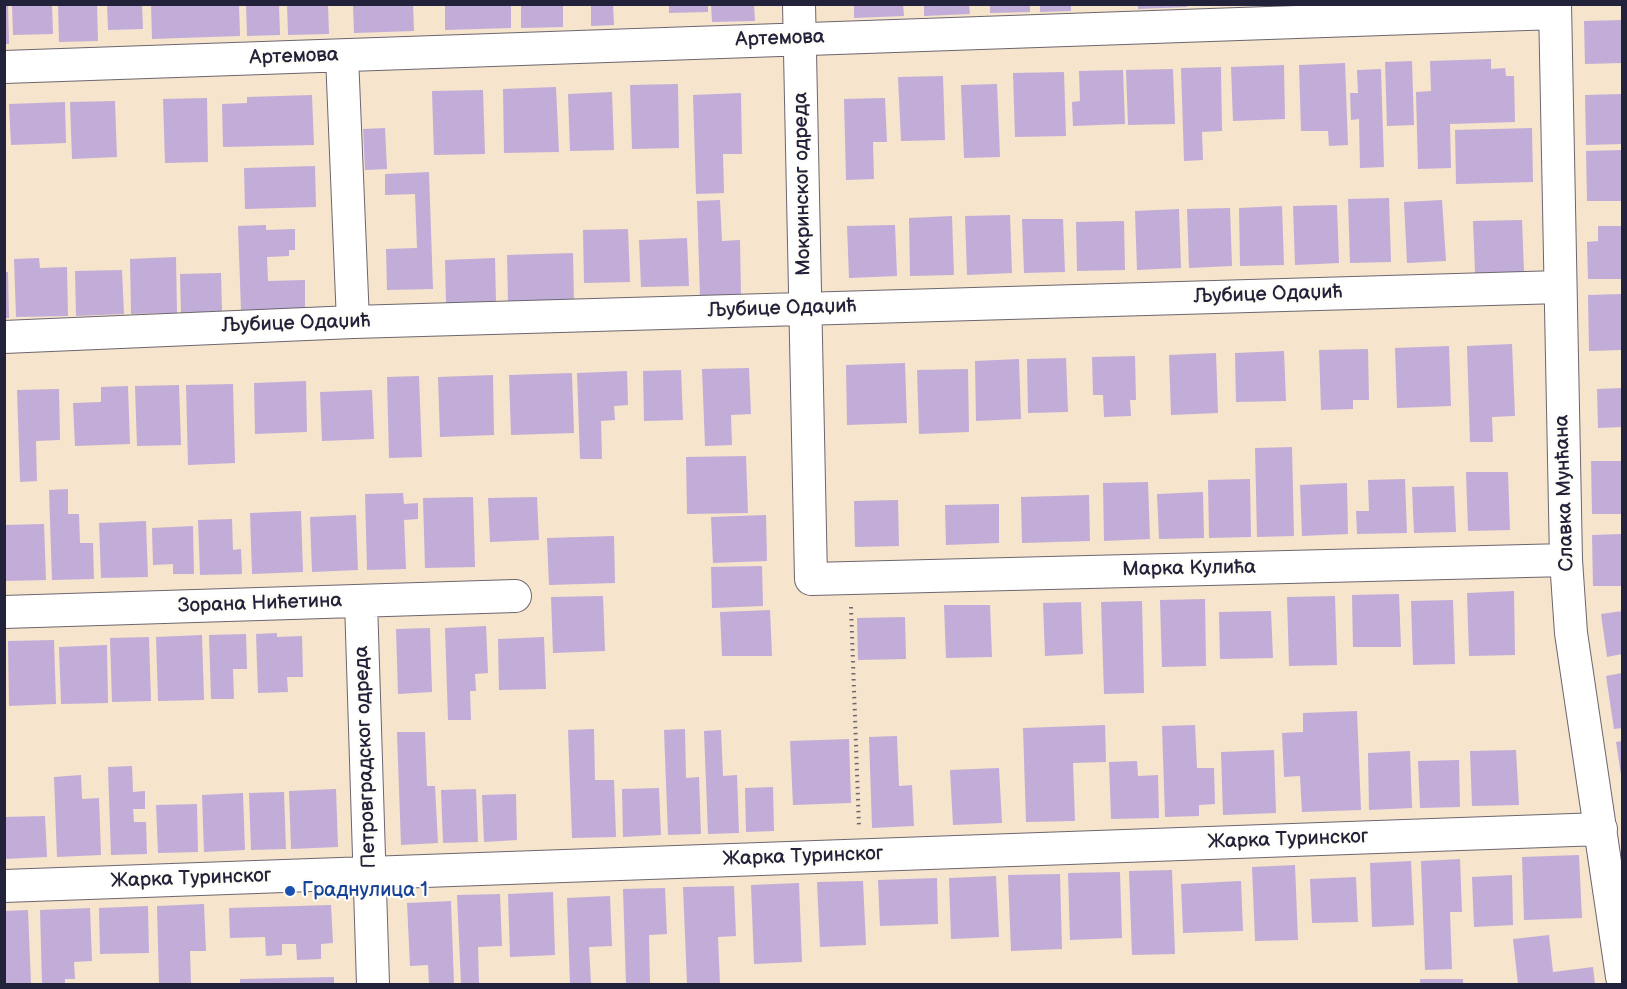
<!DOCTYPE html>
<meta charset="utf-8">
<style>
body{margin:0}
#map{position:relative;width:1627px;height:989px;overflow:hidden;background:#f6e4cc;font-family:"Balsamiq Sans",sans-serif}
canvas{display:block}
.frame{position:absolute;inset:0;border:6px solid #22223b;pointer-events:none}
</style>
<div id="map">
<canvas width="1627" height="989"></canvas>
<div class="frame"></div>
</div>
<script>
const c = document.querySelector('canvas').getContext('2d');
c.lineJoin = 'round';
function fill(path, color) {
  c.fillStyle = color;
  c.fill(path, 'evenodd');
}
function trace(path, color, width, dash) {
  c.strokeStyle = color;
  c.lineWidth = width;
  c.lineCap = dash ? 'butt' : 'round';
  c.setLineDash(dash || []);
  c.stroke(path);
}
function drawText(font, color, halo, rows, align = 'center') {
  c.font = font + ' "Balsamiq Sans",sans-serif';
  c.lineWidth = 4.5;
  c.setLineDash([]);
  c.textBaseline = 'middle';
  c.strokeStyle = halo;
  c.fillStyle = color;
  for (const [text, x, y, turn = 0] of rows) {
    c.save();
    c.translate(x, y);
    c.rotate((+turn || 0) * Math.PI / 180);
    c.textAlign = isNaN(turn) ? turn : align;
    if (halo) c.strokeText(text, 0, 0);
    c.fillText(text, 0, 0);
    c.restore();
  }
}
const building = new Path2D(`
 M4,4h4l1,40h-5z
 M12,4h40l1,30 -40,1z
 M58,4h39l1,37 -39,1z
 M107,4h35l1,25 -35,1z
 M151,4h88l1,32 -88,3z
 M246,4h33l1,31 -33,1z
 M287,4h41l1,30 -41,1z
 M353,4h60l1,27 -60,2z
 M445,4h66v24l-66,2z
 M521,4h42v23l-42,1z
 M591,4h22l1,21 -23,1z
 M669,4h39v8l-39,1z
 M711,4h43l1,17 -43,1z
 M854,4h49l1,12 -50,2z
 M924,4h45l1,10 -46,2z
 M990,4h40v8l-40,1z
 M1040,4h31v7l-31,1z
 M1138,4h49v3l-49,2z
 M1622,20v43l-37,1 -1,-43z
 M1491,59v10l14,-1 1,8h8l1,46 -65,2 1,44 -33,1 -2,-77 15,-1 -1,-30z
 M1412,61l2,64 -27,1 -2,-64z
 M1345,63l3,82 -19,1 -1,-15h-27l-2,-66z
 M1284,65l1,54 -52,2 -2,-54z
 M1221,67l1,64 -20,1 1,28 -19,1 -3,-93z
 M1173,69l2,55 -47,1 -2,-55z
 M1381,69l3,98 -24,1 -1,-49 -8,1 -1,-27h8l-1,-23z
 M1123,70l2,54 -52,2 -1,-24 8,-1 -1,-30z
 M1064,72l2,64 -51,1 -2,-64z
 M943,76l2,64 -44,1 -3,-64z
 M678,84l1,64 -47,1 -2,-64z
 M997,84l3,73 -36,1 -3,-73z
 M556,87l3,65 -55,1 -1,-64z
 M483,90l2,64 -51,1 -2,-64z
 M612,92l2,58 -44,1 -2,-57z
 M741,93l1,61h-19l1,39 -28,1 -3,-99z
 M1622,94v50l-36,1 -1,-50z
 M312,95l2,50 -91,2 -1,-43 25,-1v-6z
 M207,98l1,64 -43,1 -2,-64z
 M885,98l2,44h-14l1,37 -28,1 -2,-81z
 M115,101l2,56 -45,2 -2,-57z
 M65,102l1,41 -55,2 -2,-41z
 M385,128l2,41 -22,1 -2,-41z
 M1532,128l1,54 -77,2 -1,-54z
 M1622,150v51h-35l-1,-50z
 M315,166l1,41 -71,2 -1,-41z
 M429,172l4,117 -46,1 -1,-41 31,-1 -2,-54 -30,1v-21z
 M1389,198l2,64 -41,1 -2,-64z
 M720,200l2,41 18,-1 1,55 -41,2 -3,-96z
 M1442,200l4,61 -39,2 -3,-61z
 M1337,205l2,58 -44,2 -2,-59z
 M1282,206l2,59 -44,1 -1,-58z
 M1230,208l2,58 -43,2 -2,-59z
 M1179,209l2,59 -44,2 -2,-59z
 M1010,215l2,58 -45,2 -2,-59z
 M952,216l2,59 -44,1 -1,-58z
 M1022,219h41l2,53 -41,1z
 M1522,220l2,52 -49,1 -2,-52z
 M1124,221l1,49 -48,1 -1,-49z
 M266,225v5l29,-1v21h-6v6l-22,1 1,24 37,-1v29l-64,2 -3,-85z
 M895,225l2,51 -48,2 -2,-52z
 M1598,226h24v53h-34l-1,-37 11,-1z
 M628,229l2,53 -46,1 -1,-53z
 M687,238l2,48 -48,1 -2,-47z
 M573,253l1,48 -66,1 -1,-47z
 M176,257l1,56 -46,1 -1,-55z
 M39,258l1,10 27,-1 1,49 -52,1 -2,-58z
 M495,258l1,45 -50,1 -1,-44z
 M122,270l2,44 -48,2 -1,-45z
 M4,272h4l1,46h-5z
 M221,273l1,38 -41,2 -1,-39z
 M1622,294v56l-33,1 -1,-56z
 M1512,344l3,72 -23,1 1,25h-23l-3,-96z
 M1449,346l2,60 -54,2 -2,-60z
 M1368,349l1,51h-16v9l-32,1 -2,-60z
 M1284,351l2,50 -50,1 -1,-49z
 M1216,353l2,60 -47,2 -2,-60z
 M1135,356l1,44h-6l1,16 -27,1 -1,-22h-10l-1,-38z
 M1066,358l2,54 -40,1 -1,-54z
 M1019,359l2,60 -45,2 -1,-60z
 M905,363l2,60 -60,2 -1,-60z
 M749,368l2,46 -20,1 1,30 -27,1 -3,-77z
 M968,369l1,63 -50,2 -2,-64z
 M681,370l2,50 -39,1 -1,-50z
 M627,371l1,34 -14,1 1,14 -14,1 1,38h-22l-3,-86z
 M572,373l2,60 -63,2 -2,-60z
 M493,375l1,60 -54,2 -2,-60z
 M419,376l3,81 -33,1 -2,-81z
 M306,381l1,51 -52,2 -1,-51z
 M233,384l2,79 -47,2 -2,-80z
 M179,385l2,60 -44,1 -2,-60z
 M128,386l2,58 -55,2 -2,-43 28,-1v-15z
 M1622,388v39l-24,1 -1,-39z
 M59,389l1,51 -24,1 1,40 -17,1 -3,-92z
 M372,390l2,49 -52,2 -2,-49z
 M1292,447l2,89 -37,1 -2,-89z
 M746,456l2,57 -61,1 -1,-57z
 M1591,461h31v53h-30z
 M1466,472h42l2,58 -42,1z
 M1250,479l1,58 -42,1 -1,-58z
 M1405,479l2,54 -50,1 -1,-23h13l-1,-31z
 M1148,482l2,57 -46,2 -1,-58z
 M1347,483l1,51 -46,2 -2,-51z
 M1454,486l2,46 -42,1 -2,-46z
 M68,489v25h11l1,29h13l1,36 -42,1 -3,-90z
 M1203,492l1,46 -45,1 -2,-45z
 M403,493l1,11 14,-1v16l-14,1 2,49 -39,1 -2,-76z
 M1089,495l1,46 -68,2 -1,-46z
 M473,497l2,70 -50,1 -2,-70z
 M537,497l2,43 -49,2 -2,-44z
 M898,500l1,46 -44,1 -1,-46z
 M999,504v39l-53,2 -1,-40z
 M301,511l2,61 -51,2 -2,-61z
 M356,515l2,55 -46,2 -2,-55z
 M766,515l1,46 -54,2 -2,-46z
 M232,519l1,31 8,-1 1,25 -42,1 -2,-55z
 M146,521l2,56 -47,1 -2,-55z
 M44,524l2,56 -42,1v-56z
 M193,526l1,48h-21v-10l-20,1 -1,-37z
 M1622,534v52h-29l-1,-51z
 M614,536l1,47 -66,2 -2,-47z
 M762,566l1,40 -51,2 -1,-41z
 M1514,591l1,64 -46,1 -2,-63z
 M1399,594l2,53h-48l-1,-52z
 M603,596l2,55 -52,2 -2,-56z
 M1335,596l2,69 -48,1 -2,-69z
 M1205,599l1,67 -44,1 -2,-67z
 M1453,600l2,64 -42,1 -2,-64z
 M1142,601l2,92 -40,1 -3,-92z
 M1081,602l2,52 -38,2 -2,-53z
 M944,605h46l2,52 -46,1z
 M770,610l2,46h-50l-2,-44z
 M1271,611l2,47 -53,1 -1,-47z
 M1622,611v43l-15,3 -6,-43z
 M905,617l1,42 -48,1 -1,-42z
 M486,626l2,47 -13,1 1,17h-6l1,29h-23l-3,-92z
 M430,628l2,64 -34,2 -2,-65z
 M277,633v4l25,-1 1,41h-16l1,15 -30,1 -2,-59z
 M246,634l1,35h-14l1,30h-23l-2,-64z
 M202,635l2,65 -46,1 -2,-64z
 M149,637l2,64 -39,1 -2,-64z
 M544,637l2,52 -47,1 -1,-51z
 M54,640l2,64 -47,2 -1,-65z
 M107,645l1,58 -47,1 -2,-57z
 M1622,673v55l-8,1 -8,-53z
 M1357,711l4,99 -59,2 -2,-36 -16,1 -2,-44 21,-1v-19z
 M1105,725l1,37 -33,1 2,58 -49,1 -3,-94z
 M1195,725l2,43h17l1,36 -16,1v11l-34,1 -3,-91z
 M594,729l1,51h19l2,57 -44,1 -4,-108z
 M685,729l1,49 13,-1 2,57 -33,1 -4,-105z
 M721,730l2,46 14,-1 2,58 -31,1 -4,-103z
 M397,732h28l2,54h8l3,57 -37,2z
 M897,736l2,50 13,-1 2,41 -42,2 -3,-91z
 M849,739l2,64 -58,2 -3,-64z
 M1622,741v34h-1l-5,-33z
 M1274,750l2,63 -53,2 -2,-63z
 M1516,750l3,55 -47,1 -2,-55z
 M1410,751l2,57 -43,2 -1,-57z
 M1459,760l1,47 -40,1 -2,-47z
 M1137,761l1,15 20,-1 1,43 -48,1 -2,-57z
 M132,766l1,26 12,-1v18h-12l1,13h12l1,32 -36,1 -3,-88z
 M999,768l3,55 -49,2 -3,-55z
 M81,775l1,24 17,-1 2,57 -44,2 -3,-80z
 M773,787l1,44 -28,1 -1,-44z
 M659,788l2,47 -38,2 -1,-48z
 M336,789l2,58 -47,2 -2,-58z
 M476,789l2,53 -35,1 -2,-53z
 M284,792l2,57 -35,1 -2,-57z
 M243,793l2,57 -41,2 -2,-57z
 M516,794l1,46 -33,2 -2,-47z
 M197,804l1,48 -40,1 -2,-48z
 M45,816l2,41 -43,2v-42z
 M1579,855l3,63 -58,2 -2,-63z
 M1460,859l2,53h-12l2,57 -27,1 -4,-109z
 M1411,861l3,64 -42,2 -2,-64z
 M1295,865l3,75 -43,1 -3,-74z
 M1172,870l3,84 -43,1 -3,-84z
 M1120,872l2,66 -52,2 -2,-67z
 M1060,874l2,75 -51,2 -3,-76z
 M1512,875l1,50 -39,2 -2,-50z
 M996,876l3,61 -48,2 -2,-61z
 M1356,877l2,45 -46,1 -2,-44z
 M937,878l1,46 -58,2 -2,-46z
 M863,881l3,64 -46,2 -3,-65z
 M1241,881l2,50 -60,2 -2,-49z
 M799,883l3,79 -48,2 -3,-79z
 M734,886l2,50 -18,1 2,47h-33l-4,-97z
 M665,888l2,46 -18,1 1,49h-24l-3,-95z
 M553,892l2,63 -45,2 -2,-63z
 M500,894l2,52 -24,1 1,37h-18l-4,-89z
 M610,896l2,50 -23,1 2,37h-21l-3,-86z
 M451,901l3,83h-25l-1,-19 -18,1 -3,-63z
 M204,904l2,47h-16l1,33h-32l-2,-78z
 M331,905l2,38 -12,1v15l-24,1 -1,-16h-14v11l-16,1 -1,-19 -35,1 -1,-30z
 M148,906l1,47 -49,1 -1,-46z
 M90,908l2,53 -18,1 1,17h-10v5h-23l-2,-74z
 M28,910l3,74h-27v-73z
 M1549,935l4,37 40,-5 2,17h-77l-5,-45z
 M334,977v7h-94v-5z
 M1420,979h43v5h-43z`);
const path = new Path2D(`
 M851,607l8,220`);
const minor = new Path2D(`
 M799,4l12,575 755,-19
 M1555,4l11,556 5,73 51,344
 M342,56l11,266
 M4,67l1551,-54
 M4,337l349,-15 1207,-35
 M361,601l12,383
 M4,612l511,-16
 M4,886l1597,-57`);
const markers = [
 [290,891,6,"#1a4fb4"]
];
const streetNames = [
 ["Артемова",780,39,-2],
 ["Артемова",294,57,-2],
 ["Мокринског одреда",803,184,-91],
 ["Љубице Одаџић",1268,295,-2],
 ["Љубице Одаџић",782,309,-2],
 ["Љубице Одаџић",296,324,-2],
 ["Славка Мунћана",1565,493,-92],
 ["Марка Кулића",1189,569,-1],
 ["Зорана Нићетина",260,604,-2],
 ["Петровградског одреда",366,757,-92],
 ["Жарка Туринског",1288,840,-2],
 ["Жарка Туринског",803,857,-2],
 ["Жарка Туринског",191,879,-2]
];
const transitNames = [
 ["Граднулица 1",302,891]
];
fill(building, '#c1add8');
trace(minor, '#6c666e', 34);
trace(path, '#6c666e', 4, [1.5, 4.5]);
trace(minor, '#fff', 32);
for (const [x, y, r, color] of markers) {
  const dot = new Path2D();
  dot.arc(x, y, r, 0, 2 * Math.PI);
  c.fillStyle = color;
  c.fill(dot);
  trace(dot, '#fdfcf7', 2);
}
drawText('20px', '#22223b', '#fdfcf7', streetNames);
drawText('20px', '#164399', '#fdfcf7', transitNames, 'left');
</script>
